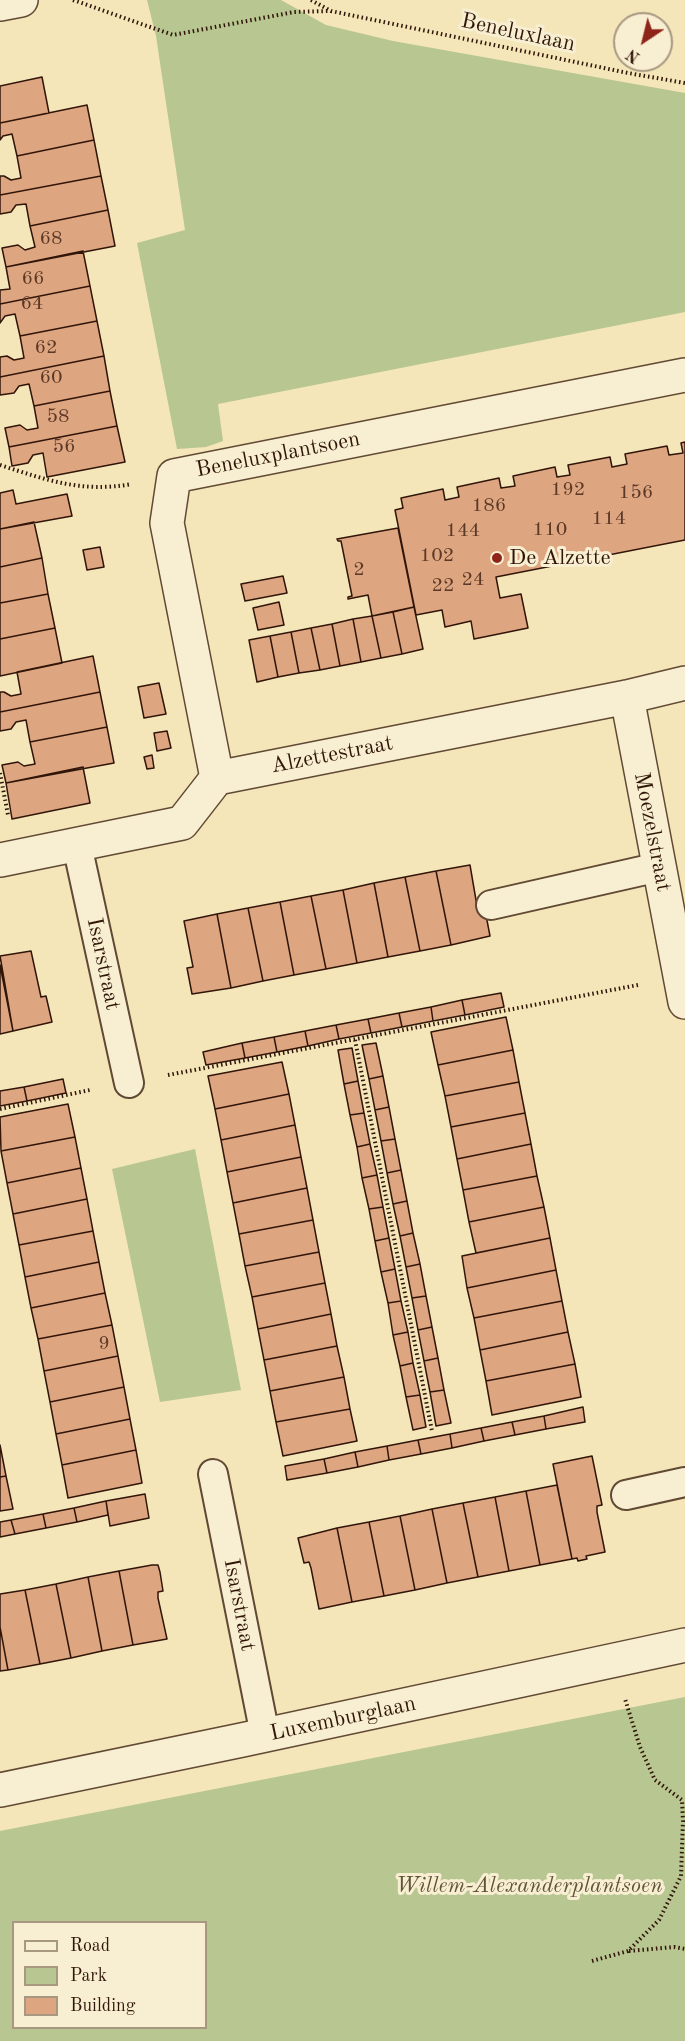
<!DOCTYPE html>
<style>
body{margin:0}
#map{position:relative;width:685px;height:2041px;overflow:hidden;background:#f4e6b9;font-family:"Old Standard TT",serif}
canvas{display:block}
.legend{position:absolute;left:12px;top:1921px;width:195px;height:108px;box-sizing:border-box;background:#f8efd2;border:2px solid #a89881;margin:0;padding:8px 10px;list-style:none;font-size:18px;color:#301508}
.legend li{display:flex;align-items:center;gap:12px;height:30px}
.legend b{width:30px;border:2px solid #a89881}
.north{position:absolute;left:613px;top:12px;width:60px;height:60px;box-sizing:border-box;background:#f8efd2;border:2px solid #a89881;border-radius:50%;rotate:215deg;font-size:16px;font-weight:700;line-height:24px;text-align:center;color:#301508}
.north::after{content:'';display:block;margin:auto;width:21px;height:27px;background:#8f2418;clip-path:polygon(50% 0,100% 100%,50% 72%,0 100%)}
</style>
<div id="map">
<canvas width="685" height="2041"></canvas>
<ul class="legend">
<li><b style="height:8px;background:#f8efd2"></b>Road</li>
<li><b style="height:16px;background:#b8c691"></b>Park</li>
<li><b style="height:16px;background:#dea581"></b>Building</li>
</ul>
<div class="north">N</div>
</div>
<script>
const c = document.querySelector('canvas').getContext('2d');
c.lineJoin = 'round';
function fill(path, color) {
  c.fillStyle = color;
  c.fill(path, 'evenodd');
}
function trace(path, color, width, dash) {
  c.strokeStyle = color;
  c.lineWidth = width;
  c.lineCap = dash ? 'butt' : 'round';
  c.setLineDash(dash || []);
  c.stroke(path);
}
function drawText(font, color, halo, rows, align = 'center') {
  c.font = font + ' "Old Standard TT",serif';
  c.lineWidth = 6;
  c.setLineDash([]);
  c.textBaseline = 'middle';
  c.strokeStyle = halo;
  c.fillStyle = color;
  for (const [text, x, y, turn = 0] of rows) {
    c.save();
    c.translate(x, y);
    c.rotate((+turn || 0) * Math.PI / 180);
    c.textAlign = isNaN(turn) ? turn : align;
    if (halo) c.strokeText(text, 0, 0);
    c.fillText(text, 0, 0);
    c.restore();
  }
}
const green = new Path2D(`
 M147,0h134l45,25 67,16 292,52v219l-467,92 5,37 -17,6 -29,2 -40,-206 48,-13 -29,-194z
 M195,1149l46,241 -81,12 -48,-233z
 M685,1697v344h-685v-210zM14,1922h192v106h-192z`);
const building = new Path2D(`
 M42,77l7,36 -49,10v-37z
 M87,105l7,35 -77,16 -5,-22 -9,2 -3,4v-17z
 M94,140l7,36 -101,19v-19h4l7,4 10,-2 -4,-22z
 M101,176l7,34 -78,16 -4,-22 -10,1 -5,7 -11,2v-19z
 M108,210l7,36 -109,21 -4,-19 16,-3 7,5 10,-3 -5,-21z
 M83,251l7,35 -90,18v-14l10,-1 -4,-22z
 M90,286l7,35 -77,15 -5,-22 -10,2 -5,7v-19z
 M97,321l7,35 -104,21v-20l7,-1 7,4 10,-2 -4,-22z
 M104,356l6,35 -76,15 -5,-22 -10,2 -5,7 -14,2v-18z
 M110,391l7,35 -108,21 -4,-19 15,-3 7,5 11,-2 -4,-22z
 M117,426l8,36 -78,15 -4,-24 -10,2 -5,8 -16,3 -3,-19z
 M685,442v98l-189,37 4,21 21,-4 7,34 -54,11 -3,-18 -26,6 -3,-17 -26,5 -21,-105 8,-2 -2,-10 42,-9 2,11 14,-3 -2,-10 42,-9 2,10 14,-2 -2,-10 42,-9 2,10 13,-2 -2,-10 42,-8 2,10 15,-3 -2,-10 42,-8 2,9 14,-2 -2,-10z
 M13,490l3,14 51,-10 5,22 -72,13v-36z
 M34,522l8,36 -42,9v-38z
 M398,528l16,79 -42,9 -4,-21 -20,4v-2l4,-1 -11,-55h-3l-1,-2z
 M100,547l4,20 -17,3 -4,-20z
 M42,558l6,36 -48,9v-36z
 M283,576l4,17 -42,8 -4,-17z
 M48,594l7,34 -55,11v-36z
 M279,602l5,23 -26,5 -5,-22z
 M414,607l9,42 -21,5 -9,-42z
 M393,612l9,42 -21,4 -9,-42z
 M372,616l9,42 -20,4 -8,-43z
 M353,619l8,43 -21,4 -8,-42z
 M332,624l8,42 -20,4 -9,-42z
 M55,628l7,35 -62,13v-37z
 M311,628l9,42 -21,3 -8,-41z
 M291,632l8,41 -21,4 -8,-41z
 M270,636l8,41 -21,5 -8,-42z
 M93,656l7,36 -100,20v-20h4l7,4 10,-2 -4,-22z
 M159,683l7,31 -22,4 -6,-31z
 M100,692l7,35 -77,15 -4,-22 -10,2 -5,7 -11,2v-19z
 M107,727l7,36 -108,20 -4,-18 16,-3 6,4 11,-2 -5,-22z
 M167,731l4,17 -14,3 -3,-18z
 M152,755l2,13 -7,1 -3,-12z
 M83,767l7,36 -78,16 -6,-36z
 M470,865l7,41 8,4 5,26 -39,9 -15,-74z
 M436,871l15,74 -31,6 -15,-74z
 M405,877l15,74 -32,6 -14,-74z
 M374,883l14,74 -31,6 -14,-73z
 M343,890l14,73 -31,6 -15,-73z
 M311,896l15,73 -32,6 -14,-73z
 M280,902l14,73 -31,6 -15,-73z
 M248,908l15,73 -32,7 -14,-74z
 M217,914l14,74 -39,6 -5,-26 6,-1 -9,-46z
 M31,951l10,46 5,-1 6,26 -39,9 -13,-75z
 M0,965l13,66 -13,3z
 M501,993l3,14 -39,8 -3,-15z
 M462,1000l3,15 -32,6 -2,-14z
 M431,1007l2,14 -31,6 -3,-14z
 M399,1013l3,14 -31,6 -3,-14z
 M506,1017l7,33 -75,15 -7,-33z
 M368,1019l3,14 -32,6 -3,-14z
 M336,1025l3,14 -31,7 -3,-15z
 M305,1031l3,15 -31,6 -3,-15z
 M274,1037l3,15 -32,6 -3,-15z
 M242,1043l3,15 -39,7 -3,-13z
 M376,1043l7,33 -14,3 -7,-34z
 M352,1048l6,33 -14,3 -6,-34z
 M513,1050l6,32 -74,14 -7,-31z
 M282,1062l7,32 -74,15 -7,-33z
 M383,1076l6,31 -14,3 -6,-31z
 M63,1079l3,14 -39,8 -3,-14z
 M358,1081l6,32 -14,2 -6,-31z
 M519,1082l6,31 -74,14 -6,-31z
 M24,1087l3,14 -27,5v-15z
 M289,1094l6,31 -74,15 -6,-31z
 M68,1104l7,33 -74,14 -1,-34z
 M389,1107l6,32 -14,2 -6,-31z
 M364,1113l6,31 -13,3 -7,-32z
 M525,1113l6,31 -74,15 -6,-32z
 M295,1125l6,32 -74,15 -6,-32z
 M75,1137l6,31 -74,15 -6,-32z
 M395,1139l6,31 -14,3 -6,-32z
 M370,1144l7,31 -15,3 -5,-31z
 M531,1144l6,32 -74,14 -6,-31z
 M301,1157l6,31 -74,15 -6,-31z
 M81,1168l6,31 -74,15 -6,-31z
 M401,1170l6,31 -14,3 -6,-31z
 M377,1175l6,32 -14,2 -7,-31z
 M537,1176l7,31 -75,15 -6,-32z
 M307,1188l6,32 -74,14 -6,-31z
 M87,1199l6,32 -74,14 -6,-31z
 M407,1201l6,32 -13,3 -7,-32z
 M383,1207l6,31 -14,3 -6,-32z
 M544,1207l6,31 -74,15 -7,-31z
 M313,1220l6,32 -74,14 -6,-32z
 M93,1231l6,31 -74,15 -6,-32z
 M413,1233l7,31 -14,3 -6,-31z
 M389,1238l6,31 -14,3 -6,-31z
 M550,1238l6,32 -89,18 -5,-32z
 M319,1252l6,31 -73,14 -7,-31z
 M99,1262l6,31 -74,15 -6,-31z
 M420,1264l6,32 -14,2 -6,-31z
 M395,1269l6,32 -13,2 -7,-31z
 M556,1270l6,31 -88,17 -7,-30z
 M325,1283l6,31 -73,15 -6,-32z
 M105,1293l7,32 -74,14 -7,-31z
 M426,1296l6,31 -14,3 -6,-32z
 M401,1301l7,31 -15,3 -5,-32z
 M562,1301l6,31 -88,18 -6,-32z
 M331,1314l6,32 -73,14 -6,-31z
 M112,1325l6,31 -74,15 -6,-32z
 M432,1327l6,31 -14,3 -6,-31z
 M408,1332l5,31 -13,3 -7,-31z
 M568,1332l7,32 -89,17 -6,-31z
 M337,1346l7,31 -74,14 -6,-31z
 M118,1356l6,31 -74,15 -6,-31z
 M438,1358l6,32 -14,2 -6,-31z
 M413,1363l7,32 -14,2 -6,-31z
 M575,1364l6,33 -89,18 -6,-34z
 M344,1377l6,32 -74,13 -6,-31z
 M124,1387l6,32 -74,15 -6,-32z
 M444,1390l7,33 -15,3 -6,-34z
 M420,1395l6,32 -13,3 -7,-33z
 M583,1407l2,15 -39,7 -2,-13z
 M350,1409l7,32 -74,15 -7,-34z
 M544,1416l2,13 -31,6 -3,-13z
 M130,1419l6,31 -74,15 -6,-31z
 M512,1422l3,13 -31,6 -3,-13z
 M481,1428l3,13 -32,7 -2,-14z
 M450,1434l2,14 -31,6 -3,-14z
 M418,1440l3,14 -32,6 -2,-14z
 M0,1445l6,31 -6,1z
 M387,1446l2,14 -31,7 -3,-15z
 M136,1450l6,33 -74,15 -6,-33z
 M355,1452l3,15 -31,6 -3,-14z
 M592,1456l10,49 -5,1v6l8,40 -19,4 1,3 -9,2 -1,-3 -5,1 -19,-95z
 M324,1459l3,14 -40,7 -2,-14z
 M6,1476l7,33 -13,2v-34z
 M557,1485l15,74 -32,6 -14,-74z
 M526,1491l14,74 -31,6 -14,-74z
 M145,1494l4,24 -39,8 -4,-25z
 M495,1497l14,74 -31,6 -15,-74z
 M106,1501l2,14 -31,7 -3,-14z
 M463,1503l15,74 -31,6 -15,-74z
 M74,1508l3,14 -31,6 -3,-14z
 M432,1509l15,74 -32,7 -15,-74z
 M43,1514l3,14 -31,6 -4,-14z
 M400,1516l15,74 -31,6 -15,-74z
 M11,1520l4,14 -15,3v-15z
 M369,1522l15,74 -32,6 -15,-74z
 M337,1528l15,74 -33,7 -8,-41 -2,-6 -5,1 -6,-25z
 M152,1565h6l2,7 3,19 -5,1v6l9,41 -34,6 -14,-74z
 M119,1571l14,74 -31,6 -14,-74z
 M88,1577l14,74 -31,7 -15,-74z
 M56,1584l15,74 -31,6 -15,-74z
 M25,1590l15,74 -32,6 -8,-43v-33z
 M0,1627l8,43 -8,1z`);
const path = new Path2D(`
 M73,0l100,35 121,-23 36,-1
 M311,0l20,11 297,62 57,10
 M0,465c47,15 81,28 132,19
 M0,773l8,42
 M355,1040l77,391
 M168,1075l470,-90
 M0,1109l90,-19
 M629,1951l45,-4 11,2
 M592,1961l36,-10 31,-31 22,-44 2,-55 -1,-21 -27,-20 -15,-33 -15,-48`);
const service = new Path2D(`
 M77,845l52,238
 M491,905l168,-38
 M213,1474l52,261
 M626,1495l59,-13`);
const minor = new Path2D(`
 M0,4l21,-4
 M627,697l58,305
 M217,778l-50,-255 7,-47 511,-101
 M0,860l182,-37 35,-45 410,-81 58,-14
 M0,1790l242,-50 443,-95`);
const markers = [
 [497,558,6,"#8f2418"]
];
const numberNames = [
 ["68",51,239],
 ["66",33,279],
 ["64",32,304],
 ["62",46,348],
 ["60",51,378],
 ["58",58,417],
 ["56",64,447],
 ["192",568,490],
 ["156",636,493],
 ["186",489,506],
 ["114",609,519],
 ["110",550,530],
 ["144",463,531],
 ["102",437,556],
 ["2",359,570],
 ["24",473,580],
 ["22",443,586],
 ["9",104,1344]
];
const streetNames = [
 ["Beneluxlaan",518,33,12],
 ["Beneluxplantsoen",278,455,-11],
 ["Alzettestraat",332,755,-11],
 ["Moezelstraat",652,832,79],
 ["Isarstraat",103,964,78],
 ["Isarstraat",239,1605,79],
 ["Luxemburglaan",343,1719,-12]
];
const poiNames = [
 ["De Alzette",509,558]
];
const parkNames = [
 ["Willem-Alexanderplantsoen",529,1886]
];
fill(green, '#b8c691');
fill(building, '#dea581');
trace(building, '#301508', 1.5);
trace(service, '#614934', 32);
trace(minor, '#614934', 36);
trace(path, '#301508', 4, [1.5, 3]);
trace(service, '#f8efd2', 28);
trace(minor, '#f8efd2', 33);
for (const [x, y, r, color] of markers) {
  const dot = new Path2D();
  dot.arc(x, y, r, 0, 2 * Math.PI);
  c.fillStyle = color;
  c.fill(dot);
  trace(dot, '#f8efd2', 2);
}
drawText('20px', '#5c3926', null, numberNames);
drawText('22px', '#301508', '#f8efd2', streetNames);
drawText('22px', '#301508', '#f8efd2', poiNames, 'left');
drawText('italic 22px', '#605338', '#f8efd2', parkNames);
</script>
